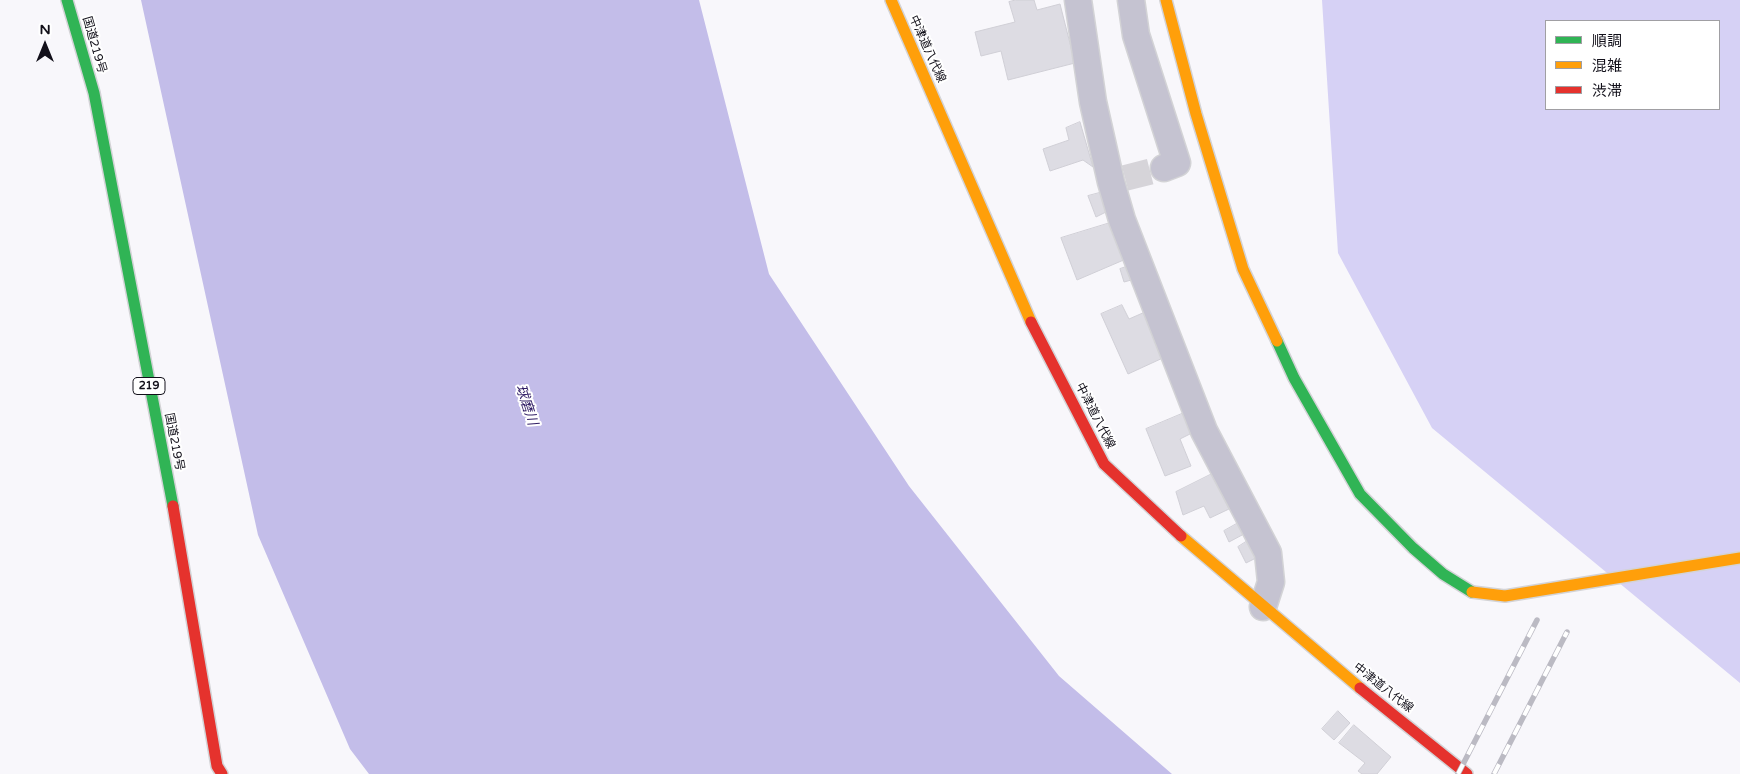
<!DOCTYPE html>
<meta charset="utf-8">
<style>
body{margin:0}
#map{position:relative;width:1740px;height:774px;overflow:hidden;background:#f8f7fb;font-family:"Varela Round","Noto Sans JP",sans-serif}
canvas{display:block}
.legend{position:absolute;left:1545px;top:20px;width:175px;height:90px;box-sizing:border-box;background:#fff;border:1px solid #a09fa3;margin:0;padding:6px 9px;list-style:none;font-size:15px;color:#12101a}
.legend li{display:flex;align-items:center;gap:10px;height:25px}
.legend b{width:25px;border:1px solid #a09fa3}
.north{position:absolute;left:20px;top:20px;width:50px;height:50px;-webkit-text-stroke:4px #fff;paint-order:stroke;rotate:0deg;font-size:14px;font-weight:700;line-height:20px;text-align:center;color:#12101a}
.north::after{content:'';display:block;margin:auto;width:18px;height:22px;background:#12101a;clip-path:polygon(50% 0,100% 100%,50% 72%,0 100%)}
</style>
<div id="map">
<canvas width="1740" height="774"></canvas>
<ul class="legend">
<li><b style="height:6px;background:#30b455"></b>順調</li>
<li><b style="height:6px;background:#ff9f0a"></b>混雑</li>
<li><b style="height:6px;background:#e5322d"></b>渋滞</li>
</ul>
<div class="north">N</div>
</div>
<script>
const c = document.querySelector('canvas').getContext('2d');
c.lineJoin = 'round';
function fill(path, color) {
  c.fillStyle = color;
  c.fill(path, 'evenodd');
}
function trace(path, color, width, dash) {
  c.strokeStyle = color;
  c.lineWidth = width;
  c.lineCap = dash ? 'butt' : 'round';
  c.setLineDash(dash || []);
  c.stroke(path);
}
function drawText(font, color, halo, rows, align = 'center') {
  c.font = font + ' "Varela Round","Noto Sans JP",sans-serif';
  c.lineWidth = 4;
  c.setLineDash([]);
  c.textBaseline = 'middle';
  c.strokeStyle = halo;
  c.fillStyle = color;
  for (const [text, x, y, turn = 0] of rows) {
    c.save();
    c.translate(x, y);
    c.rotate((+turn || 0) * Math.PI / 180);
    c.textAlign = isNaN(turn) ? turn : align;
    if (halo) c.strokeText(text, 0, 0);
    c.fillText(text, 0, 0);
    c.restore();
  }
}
const forest = new Path2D(`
 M1322,0h418v683l-308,-255 -94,-175zM1546,21h173v88h-173z`);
const water = new Path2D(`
 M141,0h558l70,274 140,212 150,190 113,98h-803l-19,-25 -92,-214z`);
const building = new Path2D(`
 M1016,0h18l3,10 23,-6 15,59 -67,17 -7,-29 -20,5 -6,-24 40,-10 -6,-20z
 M1080,122l13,45 -10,-7 -33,11 -7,-22 26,-9 -3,-12z
 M1103,192l7,18 -14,7 -8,-21z
 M1110,223l16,36 -49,21 -16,-42z
 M1129,266l6,13 -11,3 -4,-13z
 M1122,305l7,14 16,-7 20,45 -37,17 -27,-60z
 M1184,413l8,20 -12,6 11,27 -26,10 -19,-47z
 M1212,474l17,35 -19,9 -6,-12 -21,9 -7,-23z
 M1240,522l4,12 -15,8 -5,-11z
 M1249,540l7,18 -10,5 -8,-16z
 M1338,711l12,12 -16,17 -12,-11z
 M1354,725l37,32 -14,17h-15l-4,-3 7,-8 -26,-20z`);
const streetTunnel = new Path2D(`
 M1125,178l39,-10`);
const street = new Path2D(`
 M1078,0l15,102 18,80 11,38 82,211 64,122 3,29 -8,25
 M1131,0l5,35 41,128 -13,5`);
const fast = new Path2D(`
 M67,0l27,93 79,413
 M1277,341l17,37 66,116 53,54 30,26 29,18`);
const slow = new Path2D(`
 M891,0l140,322
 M1166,0l30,114 47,155 34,72
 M1181,536l179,152
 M1472,592l33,4 235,-38`);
const jam = new Path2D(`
 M1031,322l73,142 77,72
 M173,506l44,260 5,8
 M1360,688l107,86`);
const rail = new Path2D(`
 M1458,774l79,-154
 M1494,774l73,-142`);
const shields = [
 [149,386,32]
];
const shieldNames = [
 ["219",149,386]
];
const streetNames = [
 ["国道219号",94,45,74],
 ["中津道八代線",927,49,66],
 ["中津道八代線",1095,416,63],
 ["国道219号",174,442,79],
 ["中津道八代線",1383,688,38]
];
const waterNames = [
 ["球磨川",526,405,72]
];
fill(forest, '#d6d1f5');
fill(water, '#c3bde9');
fill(building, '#dddce3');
trace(building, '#d0cfd6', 1);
trace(streetTunnel, '#d6d4d9', 26, [26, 13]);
trace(street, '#d3d3d6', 29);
trace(fast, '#d3d3d6', 14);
trace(slow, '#d3d3d6', 14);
trace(jam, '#d3d3d6', 14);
trace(street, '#c5c3d1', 26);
trace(fast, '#30b455', 11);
trace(slow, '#ff9f0a', 11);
trace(jam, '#e5322d', 11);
trace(rail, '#bbbac3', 5.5);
trace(rail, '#fff', 4, [11]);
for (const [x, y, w] of shields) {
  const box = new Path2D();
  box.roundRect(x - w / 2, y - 8.5, w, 17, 4);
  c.fillStyle = '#fff';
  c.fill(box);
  trace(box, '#12101a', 1);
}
drawText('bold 11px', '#12101a', null, shieldNames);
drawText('12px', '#12101a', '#fff', streetNames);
drawText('italic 14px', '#301d64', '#fff', waterNames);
</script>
